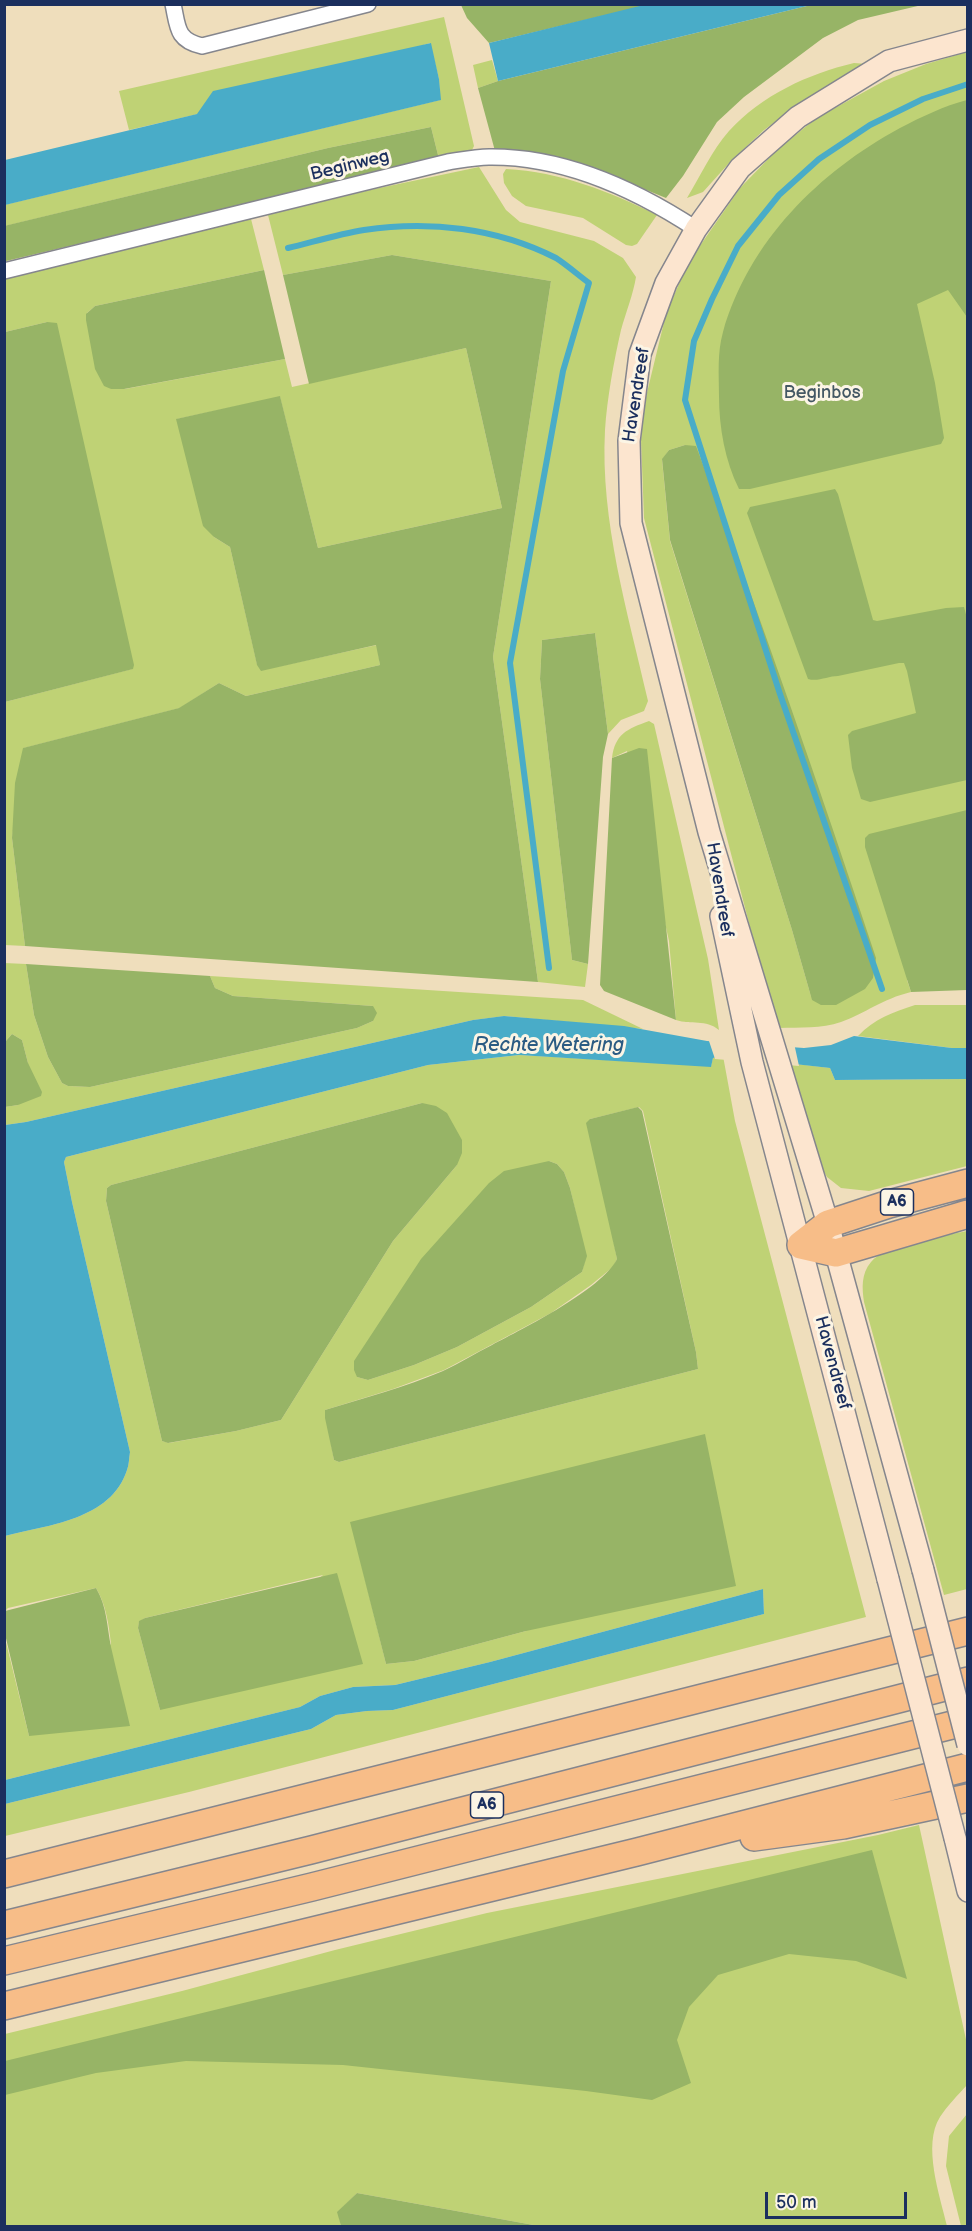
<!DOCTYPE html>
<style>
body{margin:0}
#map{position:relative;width:972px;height:2231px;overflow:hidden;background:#efdebc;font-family:"Balsamiq Sans",sans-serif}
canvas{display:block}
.frame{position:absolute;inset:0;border:6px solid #1b2f5e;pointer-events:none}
.scale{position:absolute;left:765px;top:2192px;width:142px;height:27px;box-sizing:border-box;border:3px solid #1b2f5e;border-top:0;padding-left:8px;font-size:18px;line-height:21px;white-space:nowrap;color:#1b2f5e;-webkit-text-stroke:4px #fcf5e5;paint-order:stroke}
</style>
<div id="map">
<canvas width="972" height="2231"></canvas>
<div class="frame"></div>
<div class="scale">50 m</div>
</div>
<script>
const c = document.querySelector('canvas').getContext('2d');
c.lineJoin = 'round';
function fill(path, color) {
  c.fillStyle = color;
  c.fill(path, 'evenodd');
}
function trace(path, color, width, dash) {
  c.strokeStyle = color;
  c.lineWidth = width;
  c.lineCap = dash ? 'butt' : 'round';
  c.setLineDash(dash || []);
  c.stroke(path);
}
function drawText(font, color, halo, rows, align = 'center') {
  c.font = font + ' "Balsamiq Sans",sans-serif';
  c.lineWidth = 6;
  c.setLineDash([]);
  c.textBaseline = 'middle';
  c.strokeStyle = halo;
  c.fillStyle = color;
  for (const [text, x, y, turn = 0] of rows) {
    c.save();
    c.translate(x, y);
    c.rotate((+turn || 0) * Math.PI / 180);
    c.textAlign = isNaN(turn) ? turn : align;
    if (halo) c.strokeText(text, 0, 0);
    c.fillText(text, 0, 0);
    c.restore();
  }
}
const green = new Path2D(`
 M444,17l30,129 -3,6 -32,7 -8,-32 -103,21 -323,78 -1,-21 436,-105 -1,-21 -9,-36 -232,71 -69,16 -10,-39z
 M967,52v932l-60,-4 4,12c-29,7 -45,21 -70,30 -20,7 -41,5 -62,6l-15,-47 -120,-463 -3,-78 3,-35 22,-91 22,-51 52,-75 36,-37 39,-32 69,-38 42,-17zM685,445h1l126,555 -20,-70 -122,-389 -8,-81 7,-10z
 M492,60l6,21 -20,7 -5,-23z
 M854,63l13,1 -68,40 -35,26 -34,32 -27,30 -16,6c13,-21 25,-48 42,-67 33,-36 79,-57 125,-68z
 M479,167l27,43 14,12 74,19 29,17 13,19c-3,18 -10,35 -15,53 -7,30 -14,69 -16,100 -5,91 23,183 43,271l-4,10 -23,9 -13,14 -13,-101 -53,7 -2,39 32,281 16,4 -3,23 -47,-5 -45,-325 58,-376 -159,-26 -109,20 -15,-60 102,-25z
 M506,169c55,3 102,22 151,46l-20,29 -5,2 -6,-1 -43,-27 -57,-12 -14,-10 -8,-13 -1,-9z
 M251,219l13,51 -169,36 -8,7 24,76h14l160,-30 7,28 174,-39 36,160 -184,40 -38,-151 -103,22 37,118 16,10 27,117 19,3 101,-22 3,20 -134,31 -27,-13 -39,25 -156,40 -12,90 13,108 -20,-1v-243l127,-33 -85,-347 -42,10 -1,-56z
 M649,721l5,3 54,235 11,71c-13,-11 -28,-5 -43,-10l-7,-79 -42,-190 -15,7c3,-24 15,-29 37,-37z
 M4,963l22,1 8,51 14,42 14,26 6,3 22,1 267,-59 16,-7v-15l-140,-10 -18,-8 -5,-12 373,24 60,29 -138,-13 -32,4 -447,102 -21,3v-18l13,-2 10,-42 -6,-23 -10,-6 -7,8z
 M915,1005h52v43h-15l-94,-12c16,-17 35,-24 57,-31z
 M519,1055l192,11 2,-8 10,-2 12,65 131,496 -677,175 -184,44v-32l306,-75 25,-14 31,-4 26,-1 371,-96 -1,-25 -273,73 -95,23 -42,2 -33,9 -20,11 -295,73 -1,-146 25,102 82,-92c-2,-18 -5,-40 -15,-56l-88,20 -3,3v-75c42,-11 106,-16 122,-66 2,-5 2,-12 3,-18l-58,-250 -8,-40 2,-5 362,-92zM422,1103l35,62 -64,76 -112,179 -45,11 -67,12 -7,-2 -56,-240 1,-13 4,-3zM639,1107l4,4 53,241 2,17 -359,93 -5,-2 -9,-50 68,-21 51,-19 107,-57 40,-28 22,-18 4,-8 -27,-140zM549,1161l8,3 7,8 6,16 16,68 -4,16 -51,35 -74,40 -43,18 -46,15 -11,-3zM351,1522l175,109 -112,30 -28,3zM323,1575l-163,135 -22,-82 1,-6 6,-4z
 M788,1063l42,5 5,12 132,-1v87l-98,25 -28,-3 -14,-11 -12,-21z
 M967,1231v358l-23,6 -80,-293c-2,-14 -3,-28 7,-40 14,-18 73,-26 96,-31z
 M919,1825l48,219v41c-9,10 -20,21 -27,32 -18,28 0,79 7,109h-408l-182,-33 -19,19 3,14h-336v-192l177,-43 153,-41 152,-37 391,-78z
 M967,2114v112h-6l-15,-60 3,-30z`);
const forest = new Path2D(`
 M461,5h187l-159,38 -22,-25z
 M811,5h111l-64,15 -35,18 -79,59 -27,25 -34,54 -17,22 -54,-22 -117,-25 -17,-63 20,-7z
 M967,100v217l-19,-27 -31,14 18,79 9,55 -3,6 -191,45h-11c-14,-28 -20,-62 -20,-93 0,-21 -2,-43 4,-64 26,-91 96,-160 177,-204 21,-11 44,-22 67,-28z
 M431,127l8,32 -433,102 -2,-35 324,-78z
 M392,255l159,26 -58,376 45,325 -513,-36 -13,-108 3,-55 8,-35 156,-40 40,-25 27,13 134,-31 -4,-20 -115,26 -4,-6 -27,-118 -16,-10 -11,-11 -27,-107 104,-23 38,152 184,-40 -36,-160 -157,36 -26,-109z
 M264,270l21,89 -161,30h-13l-7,-3 -9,-17 -9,-49v-6l9,-8z
 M47,322l10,1 77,342 -1,4 -128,33v-370z
 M685,445l11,1c64,169 123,340 180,512l-3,20 -8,11 -29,16h-15l-9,-5 -20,-70 -122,-390 -8,-81 7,-9z
 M835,489l3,5 35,126 4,1 69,-13 18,-1 4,15 -1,158 -97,22 -9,-3 -9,-31 -4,-33 4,-4 64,-18 -9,-42 -3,-8h-5l-61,13c-10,0 -20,6 -30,3l-61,-166 3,-6z
 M595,633l13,101 -5,23 -15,207 -16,-4 -32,-281 2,-39z
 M639,748l8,1 29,271 -72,-29 -4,-6 12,-227z
 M967,810v180l-56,2 -46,-145v-9l4,-4z
 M26,964l184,12 5,12 18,8 140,10 4,7 -4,8 -16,7 -267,59 -22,-1 -6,-3 -14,-26 -14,-42z
 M12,1034l10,6 6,23 14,29 -1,4 -23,9 -13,2v-65z
 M422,1103l14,3 11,7 15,27v13l-5,12 -64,76 -112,179 -45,11 -68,12 -6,-2 -56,-240 1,-13 4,-3z
 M638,1107l4,4 54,241 2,17 -359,93 -5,-2 -9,-42v-8c40,-12 80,-23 118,-39 17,-8 33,-18 49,-26 32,-17 109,-55 125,-86l-31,-136 4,-4z
 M549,1161l8,3 7,8 6,16 17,68 -5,16 -51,35 -74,40 -43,18 -46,15 -11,-3 -3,-7v-9l67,-102 68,-76 15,-12z
 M705,1434l31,152 -210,45 -112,30 -28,3 -36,-142z
 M337,1573l26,91 -203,46 -22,-82 1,-7 6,-3z
 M96,1588c11,18 11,39 15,59 6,27 13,53 19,79l-101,10 -24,-102v-23z
 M872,1850l35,129 -51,-18 -67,-7 -71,21 -29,32 -12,33 14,43 -39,17 -66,-9 -243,-26 -157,-4 -90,12 -91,22v-34z
 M357,2193l182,33h-198l-4,-14z`);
const water = new Path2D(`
 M648,4l163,1 -313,76 -9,-38z
 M431,43l8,36 2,21 -436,105v-45l192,-46 16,-23z
 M504,1016l120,10 83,15 97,7 27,-3 23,-9 98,12h15v31l-132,1 -5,-12 -107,-12 -10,2 -2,9 -192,-12 -91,10 -362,92 -2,5 8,40 58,250c-1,6 -1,13 -3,18 -16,50 -80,55 -122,66v-411l21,-3 447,-102z
 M763,1589l1,25 -371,96 -26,1 -31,4 -25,14 -306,75v-24l295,-73 20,-11 33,-9 42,-2 95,-23z`);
const pier = new Path2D(`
 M708,1038l86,5 5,23 -84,-7z`);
const stream = new Path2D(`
 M288,248c25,-6 51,-14 76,-18 65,-10 133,-2 192,28 11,7 22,17 33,25l-26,88 -53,292 39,305
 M882,989l-102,-295 -95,-294 9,-59 18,-42 26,-53 41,-51 40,-36 51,-34 53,-26 45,-15`);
const street = new Path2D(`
 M173,4c5,23 3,36 29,42l166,-42
 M4,271l444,-109c13,-2 28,-5 41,-5 75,-1 146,32 207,72`);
const secondary = new Path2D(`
 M721,916l31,146 136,517
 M923,1570l-95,-346 -119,-392 -78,-309 -2,-82 11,-87 26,-71 30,-54 44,-61 58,-51 91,-56 79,-21
 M955,1838l13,53`);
const highway = new Path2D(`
 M801,1245l27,-21 61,-20 79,-21
 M801,1245l35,8 132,-39
 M754,1837l89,-12 125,-27
 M4,1874l964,-243
 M4,1925l307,-75 657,-169
 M4,1961l308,-74 656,-166
 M4,2006l633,-154 331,-85`);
const secondaryBridge = new Path2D(`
 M923,1570l45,175
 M888,1579l67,259`);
const shields = [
 [897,1202,33],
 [487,1805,33]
];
const shieldNames = [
 ["A6",897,1202],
 ["A6",487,1805]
];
const streetNames = [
 ["Beginweg",350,166,-14],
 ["Havendreef",637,395,-81],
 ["Havendreef",719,890,81],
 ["Havendreef",832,1363,75]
];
const parkNames = [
 ["Beginbos",822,393]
];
const waterNames = [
 ["Rechte Wetering",549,1046]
];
fill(green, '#bfd275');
fill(forest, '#97b466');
fill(water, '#49acc8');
fill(pier, '#efdebc');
trace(stream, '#49acc8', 6);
trace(street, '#85868d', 18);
trace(secondary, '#85868d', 24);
trace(highway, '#85868d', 30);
trace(street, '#fff', 15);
trace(secondary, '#fce5cf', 21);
trace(highway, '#f7bd88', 27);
trace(secondaryBridge, '#85868d', 24, []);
trace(secondaryBridge, '#fce5cf', 21);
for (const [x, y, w] of shields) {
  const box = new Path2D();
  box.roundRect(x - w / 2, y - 13, w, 26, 4.5);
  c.fillStyle = '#fcf5e5';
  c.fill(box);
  trace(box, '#1b2f5e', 1.5);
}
drawText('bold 16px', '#1b2f5e', null, shieldNames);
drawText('18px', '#1b2f5e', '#fcf5e5', streetNames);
drawText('18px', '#445864', '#fcf5e5', parkNames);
drawText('italic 20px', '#2b5b83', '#fcf5e5', waterNames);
</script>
